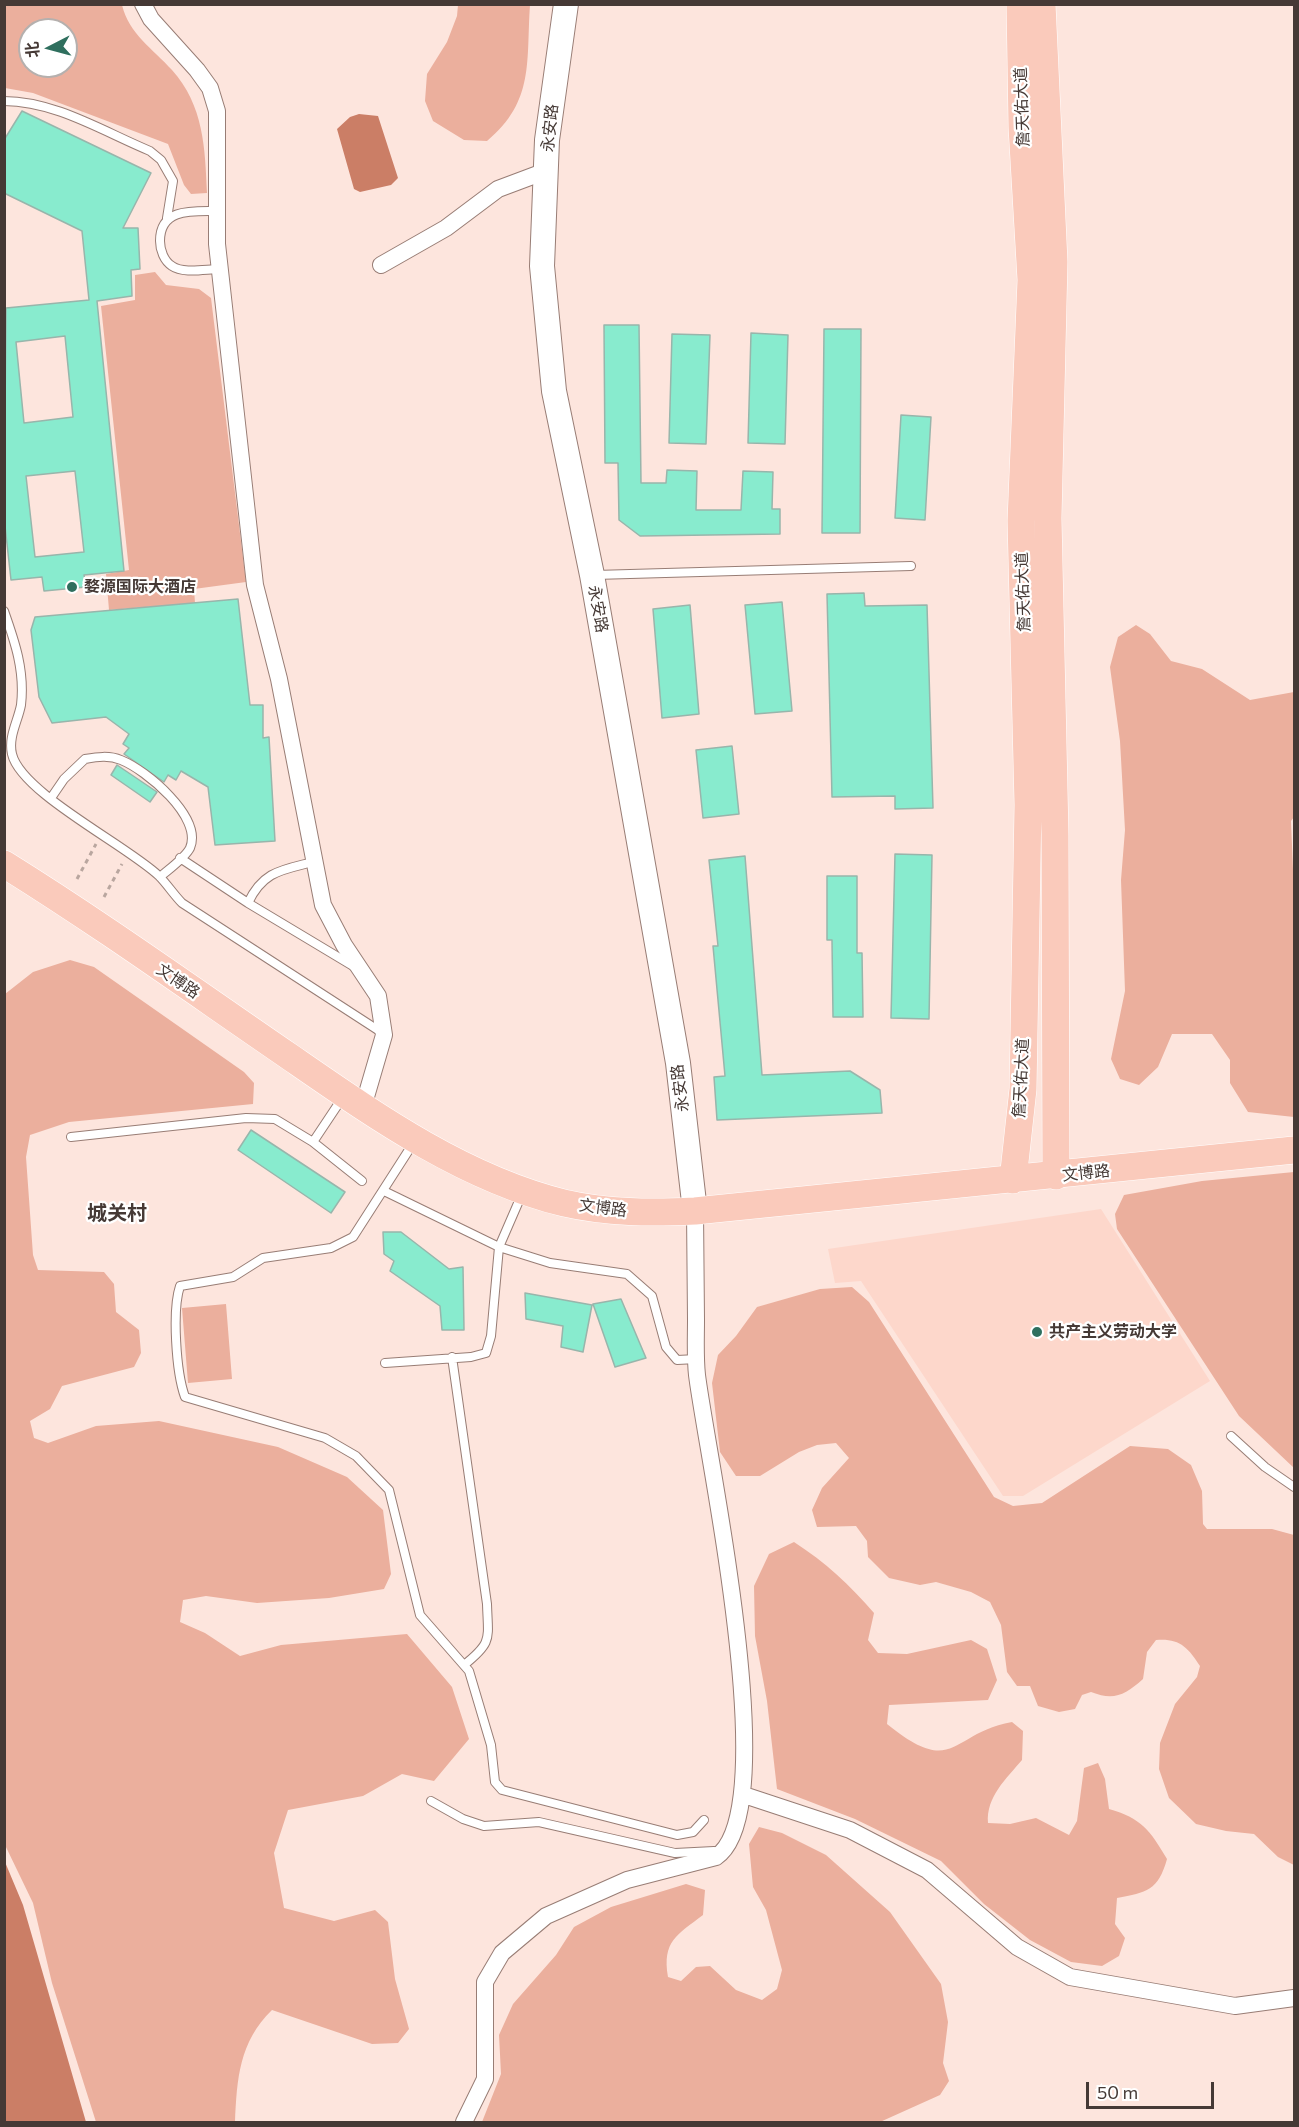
<!DOCTYPE html>
<meta charset="utf-8">
<style>
body{margin:0}
#map{position:relative;width:1299px;height:2127px;overflow:hidden;background:#fde5dd;font-family:Commissioner,"Noto Sans SC",sans-serif}
canvas{display:block}
.frame{position:absolute;inset:0;border:6px solid #453935;pointer-events:none}
.north{position:absolute;left:18px;top:18px;width:60px;height:60px;box-sizing:border-box;background:#fff;border:2px solid #b5b0ae;border-radius:50%;rotate:264deg;font-size:16px;font-weight:700;line-height:24px;text-align:center;color:#453935}
.north::after{content:'';display:block;margin:auto;width:21px;height:27px;background:#2f6f5e;clip-path:polygon(50% 0,100% 100%,50% 72%,0 100%)}
.scale{position:absolute;left:1086px;top:2082px;width:128px;height:27px;box-sizing:border-box;border:3px solid #453935;border-top:0;padding-left:8px;font-size:18px;line-height:21px;white-space:nowrap;color:#453935;-webkit-text-stroke:4px #fff;paint-order:stroke}
</style>
<div id="map">
<canvas width="1299" height="2127"></canvas>
<div class="frame"></div>
<div class="north">北</div>
<div class="scale">50 m</div>
</div>
<script>
const c = document.querySelector('canvas').getContext('2d');
c.lineJoin = 'round';
function fill(path, color) {
  c.fillStyle = color;
  c.fill(path, 'evenodd');
}
function trace(path, color, width, dash) {
  c.strokeStyle = color;
  c.lineWidth = width;
  c.lineCap = dash ? 'butt' : 'round';
  c.setLineDash(dash || []);
  c.stroke(path);
}
function drawText(font, color, halo, rows, align = 'center') {
  c.font = font + ' Commissioner,"Noto Sans SC",sans-serif';
  c.lineWidth = 4.5;
  c.setLineDash([]);
  c.textBaseline = 'middle';
  c.strokeStyle = halo;
  c.fillStyle = color;
  for (const [text, x, y, turn = 0] of rows) {
    c.save();
    c.translate(x, y);
    c.rotate((+turn || 0) * Math.PI / 180);
    c.textAlign = isNaN(turn) ? turn : align;
    if (halo) c.strokeText(text, 0, 0);
    c.fillText(text, 0, 0);
    c.restore();
  }
}
const built = new Path2D(`
 M1101,1209l109,172 -187,115h-20l-142,-215 -26,2 -7,-34z`);
const green = new Path2D(`
 M4,5h118c7,29 31,44 50,65 32,36 33,78 35,123l-16,1 -7,-9 -16,-41 -135,-51 -28,-5zM30,30h36v36h-36z
 M458,5h72c-4,56 5,96 -43,136l-23,-1 -31,-19 -8,-20 2,-27 20,-32 10,-26z
 M155,272l11,13 33,4 12,9 35,284 -52,7 1,14 -86,7 -3,-36 23,-4 -28,-264 34,-6v-25z
 M1136,625l14,9 21,27 31,8 48,31 44,-8v125l-3,4 3,73v223l-46,-5 -18,-29v-23l-18,-26h-40l-14,33 -19,18 -19,-6 -9,-20 14,-68 -4,-111 4,-50 -5,-89 -10,-74 8,-30z
 M70,960l24,7 150,105 10,11 -1,21 -184,18 -39,13 -4,22 7,98 5,15 66,2 10,12 2,28 23,18 2,23 -7,14 -72,19 -12,23 -20,12 4,17 14,5 48,-17 63,-5 119,26 69,30 36,33 8,64 -7,15 -55,9 -72,5 -51,-7 -23,4 -3,22 25,11 35,23 41,-11 126,-11 45,53 17,52 -35,42 -32,-7 -39,22 -75,14 -14,43 10,55 50,13 41,-11 13,12 7,57 14,50 -11,14 -26,1 -100,-34c-33,32 -35,69 -37,112h-139l-44,-139 -19,-80 -28,-58v-851l28,-22z
 M1294,1172v296l-55,-52 -122,-187 -2,-15 9,-19 78,-14z
 M852,1287l17,15 125,195 19,9 29,-3 88,-57 38,3 23,16 11,26 1,33 4,5h65l22,6v330l-16,-8 -24,-23 -28,-3 -30,-7 -27,-26 -10,-29 1,-26 15,-39 22,-27 3,-11c-12,-19 -21,-28 -44,-26l-9,12 -4,27c-18,16 -29,22 -52,13l-9,3 -7,14 -16,3 -21,-6 -8,-20h-13l-10,-14 -6,-47 -11,-23 -19,-10 -35,-10 -16,3 -31,-7 -21,-21 -1,-16 -11,-15 -39,1 -5,-17 10,-22 27,-30 -13,-15 -19,2 -18,7 -39,24h-24l-16,-24 -8,-69 6,-28 18,-19 21,-29 63,-18z
 M226,1304l6,75 -44,4 -6,-75z
 M794,1542c31,20 56,43 80,71l-6,27 10,13 29,1 64,-14 16,9 10,31 -9,20 -99,5 -2,19c68,55 63,9 125,-2l11,9 -1,29c-16,19 -36,37 -34,63l22,1 26,-6 33,17 8,-14 7,-53 14,-5 7,16 4,30c32,9 41,21 58,50 -9,32 -20,33 -50,39l-2,26 10,14 -6,18 -17,10 -31,-4 -41,-22 -46,-36 -43,-43 -86,-42 -78,-30 -10,-88 -12,-65 -1,-50 15,-32z
 M759,1827l23,6 44,22 64,57 51,72 7,38 -5,41 6,18 -9,14 -60,27h-398l19,-48 -2,-39 14,-31 43,-49 18,-28 37,-20 75,-23 19,6 -2,25c-26,20 -41,26 -35,62l13,4 15,-14 14,-1 26,24 26,10 15,-11 5,-19 -16,-60 -13,-23 -4,-43z`);
const water = new Path2D(`
 M359,114l19,2 20,62 -7,7 -31,7 -6,-3 -17,-60 13,-12z
 M5,1862l18,43 63,217h-81z`);
const building = new Path2D(`
 M22,111l129,62 -28,55h15l2,41 -9,1 1,26 -35,5 27,270 -40,4 2,12 -42,4 -2,-14 -31,3 -7,-63 2,-209 83,-8 -7,-69 -78,-38v-53zM65,336l8,81 -49,6 -8,-81zM75,471l9,81 -49,5 -9,-81z
 M604,325h35l2,158h25l1,-13 30,1 -1,39h45l2,-39 30,1 -1,37h8v25l-140,2 -21,-16 -1,-57h-13z
 M824,329h37l-1,204h-38z
 M751,333l37,2 -3,109 -37,-1z
 M672,334l38,1 -4,109 -37,-1z
 M901,415l30,2 -6,103 -30,-2z
 M864,593l1,13 62,-1 6,203 -38,1v-13l-63,1 -5,-203z
 M238,599l12,106h13v33l6,-1 6,104 -60,4 -7,-58 -27,-16 -5,9 -8,-5 -4,7 -40,-28 5,-6 -6,-4 6,-10 -23,-17 -54,6 -13,-26 -8,-67 4,-13z
 M782,602l10,109 -37,3 -10,-109z
 M690,605l9,109 -37,4 -9,-109z
 M732,746l7,68 -36,4 -7,-68z
 M117,765l40,27 -7,10 -39,-27z
 M895,854l37,1 -3,164 -38,-1z
 M745,856l17,219 88,-4 30,19 2,23 -165,7 -3,-43 11,-1 -12,-130h5l-9,-86z
 M827,876h30v77h5l1,64h-30l-1,-77h-5z
 M251,1130l94,62 -14,21 -93,-63z
 M383,1232h18l48,37 14,-2 1,63h-22l-2,-24 -50,-35 4,-10 -10,-7z
 M525,1293l67,12 -9,47 -22,-5 2,-21 -37,-7z
 M621,1299l25,59 -31,9 -22,-63z`);
const path = new Path2D(`
 M77,879l19,-35
 M104,897l18,-33`);
const lane = new Path2D(`
 M4,101c51,0 100,31 146,50l11,9 12,21 -6,37
 M217,211c-25,0 -57,-3 -57,30 0,9 4,20 12,25 11,8 34,3 47,3
 M595,575l316,-9
 M4,611c11,31 21,60 17,94 -3,16 -13,32 -9,49 9,39 116,92 147,122 8,8 15,19 23,27l202,131
 M51,798l13,-19 21,-20c12,-2 24,-4 36,1 25,10 82,57 69,88 -5,10 -21,21 -30,29
 M180,858l68,45 105,63
 M248,903c15,-32 34,-33 65,-41
 M71,1137l175,-19 29,1 38,23 49,39
 M313,1142l30,-45
 M414,1142l-61,95 -22,11 -68,10 -30,19 -53,9c-8,24 -4,86 5,111l140,41 31,18 33,34 31,125 49,56 22,74 4,37 7,8 175,45 16,-3 11,-12
 M384,1191l115,56 51,16 77,11 25,22 14,51 11,13 20,-1
 M452,1357l35,247c1,35 6,38 -23,61
 M385,1363l86,-6 15,-4 5,-17 8,-89 23,-53
 M1231,1436l34,31 29,20
 M431,1801l32,18 21,7 55,-4 136,31 39,-2`);
const street = new Path2D(`
 M143,4l8,15 46,51 13,18 7,23v133l38,341 24,94 44,226 21,40 34,51 6,39 -21,72
 M381,265l65,-37 52,-39 48,-18
 M744,1795l106,35 77,40 90,77 53,30 165,29 59,-8
 M464,2122l21,-43v-97l17,-29 44,-37 81,-36 89,-23c69,-46 -9,-401 -19,-482 -2,-18 -1,-37 -1,-55 0,-36 -1,-72 -1,-109`);
const secondary = new Path2D(`
 M566,4l-19,136 -5,126 12,125 38,184 86,488 17,148`);
const primary = new Path2D(`
 M1042,4l12,258 -6,256 7,316 1,342
 M4,864c98,61 191,128 286,193 84,58 173,121 274,146 43,10 87,10 131,8l599,-61
 M1013,1180l10,-91 5,-284 -7,-284 10,-241 -9,-153 -2,-123`);
const markers = [
 [72,587,6,"#2f6f5e"],
 [1037,1332,6,"#2f6f5e"]
];
const streetNames = [
 ["詹天佑大道",1022,107,-92],
 ["永安路",550,128,-84],
 ["詹天佑大道",1023,592,-92],
 ["永安路",598,609,80],
 ["文博路",178,981,34],
 ["詹天佑大道",1021,1078,-87],
 ["永安路",680,1088,-97],
 ["文博路",1086,1173,-6],
 ["文博路",603,1208,7]
];
const poiNames = [
 ["婺源国际大酒店",84,587],
 ["共产主义劳动大学",1049,1332]
];
const quarterNames = [
 ["城关村",117,1213]
];
fill(built, '#fdd7cb');
fill(green, '#ebaf9d');
fill(water, '#cb7e66');
fill(building, '#88ebce');
trace(building, '#98b5ab', 1.5);
trace(lane, '#987d75', 10);
trace(street, '#987d75', 18);
trace(secondary, '#987d75', 26);
trace(primary, '#fff', 28);
trace(path, '#b9a69f', 3, [4.5, 4.5]);
trace(lane, '#fff', 8);
trace(street, '#fff', 16);
trace(secondary, '#fff', 24);
trace(primary, '#facabb', 27);
for (const [x, y, r, color] of markers) {
  const dot = new Path2D();
  dot.arc(x, y, r, 0, 2 * Math.PI);
  c.fillStyle = color;
  c.fill(dot);
  trace(dot, '#fff', 2);
}
drawText('16px', '#453935', '#fff', streetNames);
drawText('bold 16px', '#453935', '#fff', poiNames, 'left');
drawText('bold 20px', '#453935', '#fff', quarterNames);
</script>
